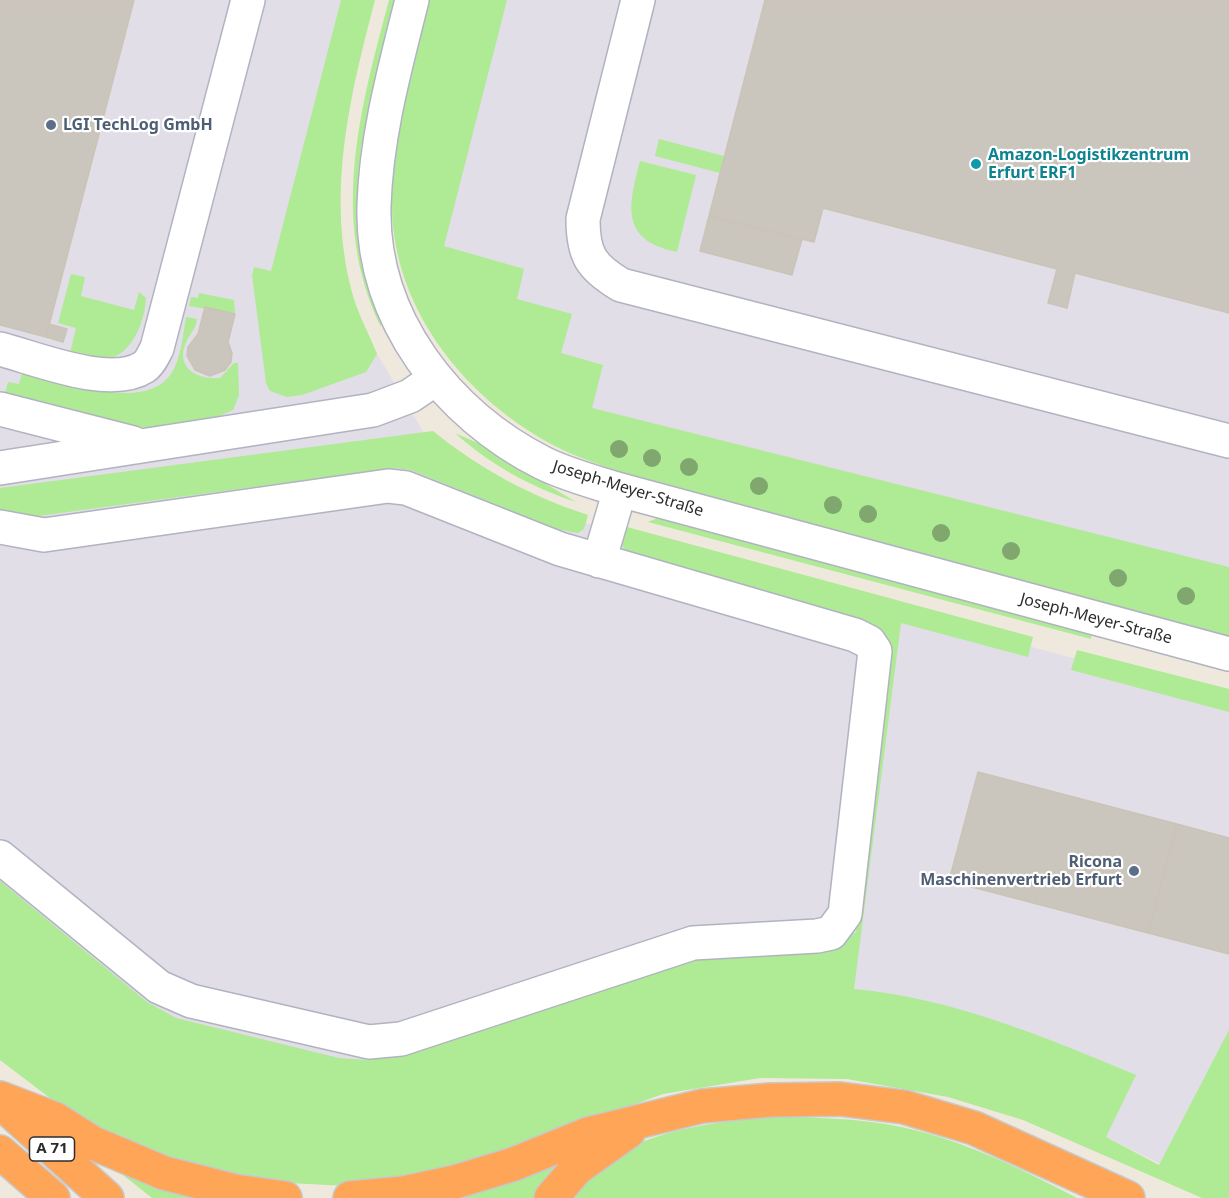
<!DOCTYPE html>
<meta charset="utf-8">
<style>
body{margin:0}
canvas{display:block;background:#efe8dd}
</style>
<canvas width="1229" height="1198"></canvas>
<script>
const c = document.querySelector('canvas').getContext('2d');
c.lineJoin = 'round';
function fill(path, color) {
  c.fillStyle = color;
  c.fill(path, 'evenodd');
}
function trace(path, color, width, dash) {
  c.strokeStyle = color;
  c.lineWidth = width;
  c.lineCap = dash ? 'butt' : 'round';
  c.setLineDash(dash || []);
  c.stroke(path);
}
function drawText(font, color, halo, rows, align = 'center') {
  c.font = font + ' "Noto Sans",sans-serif';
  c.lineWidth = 4.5;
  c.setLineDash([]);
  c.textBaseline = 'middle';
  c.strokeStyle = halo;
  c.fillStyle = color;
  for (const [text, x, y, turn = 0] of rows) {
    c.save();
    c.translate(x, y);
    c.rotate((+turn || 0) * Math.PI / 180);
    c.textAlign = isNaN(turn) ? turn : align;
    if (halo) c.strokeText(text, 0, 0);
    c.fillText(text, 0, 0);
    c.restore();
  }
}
const industrial = new Path2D(`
 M0,0h366l-40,155 15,138 90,152 92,56 118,41 588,158v498l-131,-65 -94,-38 -236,-32 -300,84 -468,-132z
 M471,0h758v596l-648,-174 -149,-173z`);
const green = new Path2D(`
 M341,0h34c-26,99 -50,198 -21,299 6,19 16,37 23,55l-11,18 -64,23 -15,2 -17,-6 -4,-8 -14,-108 2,-8 17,4z
 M389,0h8c-16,68 -44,142 -39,212 3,33 16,67 23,99v16c-52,-107 -21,-218 8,-327z
 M428,0h79l-63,246 80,23 -7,30 55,15 -11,39 42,12 -11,43 637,159v69l-594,-159c-28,-10 -58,-19 -84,-33 -90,-49 -162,-141 -159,-247 2,-67 20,-133 36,-197z
 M659,139l65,17 -4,17 -65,-17z
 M640,161l56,14 -19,77c-57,-12 -49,-45 -37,-91z
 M71,274l14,3 -4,19 53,14 5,-18 7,6c-1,23 -15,61 -43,61 -11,-1 -23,-4 -33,-6l6,-25 -18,-5z
 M199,293l35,7 1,14 -46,-8 2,-9 7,1z
 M186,317l11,2c-2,13 -9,16 -12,26 -9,25 15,35 35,33l14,-15h4l1,32 -6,15c-12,5 -26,12 -39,14 -62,14 -130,-15 -189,-31l3,-11 11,2 4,-14c38,10 120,44 148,4 10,-15 12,-39 15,-57z
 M433,431c47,38 97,65 155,84l-4,14 -6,4 -22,-4 -145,-59 -17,-2 -363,49 -31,-5v-24z
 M455,433l27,12 94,57c-43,-14 -87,-38 -121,-69z
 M660,517l432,114 -1,8 -443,-117z
 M627,527l406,110 -5,20 -127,-34 -47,366c99,9 191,48 282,86l-30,62 53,28 70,-135v168h-27l-179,-78 -75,-23 -101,-18 -87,-1 -97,16 -195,71 -66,14 -54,7 -61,-3 -55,-7 -62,-16 -62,-26 -45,-26 -63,-48v-179l147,121 29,16 163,40 27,2 22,-3 307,-101 135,-7 26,-17 34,-287 -17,-15 -244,-70 -7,-15z
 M1077,650l152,39v23l-158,-42z
 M777,1116c37,2 76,2 114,9 66,12 127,42 186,73h-511c16,-14 34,-35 53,-45 49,-27 103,-31 158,-37z
 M567,1157l-34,41h-86z
 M113,1167l93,31h-54z`);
const building = new Path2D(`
 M0,0h134l-88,337 -46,-12z
 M765,0h464v313l-154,-40 -8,35 -19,-5 9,-34 -234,-61 -9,34 -105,-26z
 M709,216l93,23 -10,36 -92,-24z
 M205,307l30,7 -7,28 4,11 -1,9 -6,8 -15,6 -15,-6 -8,-14 1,-9 10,-13z
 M49,324l18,5 -4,13 -17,-5z
 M978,772l199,52 -29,109 -199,-52z
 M1177,824l52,14v116l-81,-21z`);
const minor = new Path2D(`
 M412,0c-17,68 -36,136 -38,206 -3,112 73,209 169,257 24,12 52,19 77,27l609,164
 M638,0l-55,219c0,36 8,48 38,66l608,156
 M0,349c38,10 110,40 144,18 6,-4 10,-13 13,-19l91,-348
 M0,409l133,34
 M0,468l373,-58 37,-14 25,-17
 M0,527l44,8 344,-49 18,2 154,61 295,86 14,7 6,9 -30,263 -14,19 -14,3 -124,7 -292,96 -32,3 -178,-41 -32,-14 -159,-130
 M599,561l21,-71`);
const highway = new Path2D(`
 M0,1098l55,21 38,24 71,30 71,18 50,7
 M8,1109l99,89
 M0,1152l53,46
 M350,1198l54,-5 51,-11 59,-18 74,-30 114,-28 68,-6 70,-1 64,8 70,21 154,70
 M551,1198l26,-30 52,-37`);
const trees = [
 [619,449],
 [652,458],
 [689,467],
 [759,486],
 [833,505],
 [868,514],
 [941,533],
 [1011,551],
 [1118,578],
 [1186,596]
];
const markers = [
 [51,125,6,"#5c6f8a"],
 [976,164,6,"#0f9aa8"],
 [1134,871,6,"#5c6f8a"]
];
const shields = [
 [52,1149,45]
];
const shieldNames = [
 ["A 71",52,1149]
];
const serviceNames = [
 ["LGI TechLog GmbH",63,125],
 ["Ricona",1122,862,"right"],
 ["Maschinenvertrieb Erfurt",1122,880,"right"]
];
const cultureNames = [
 ["Amazon-Logistikzentrum",988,155],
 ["Erfurt ERF1",988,173]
];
const streetNames = [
 ["Joseph-Meyer-Straße",628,489,17],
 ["Joseph-Meyer-Straße",1096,619,15]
];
fill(industrial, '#e1dee7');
fill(green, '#afea95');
fill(building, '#cac5bd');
trace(building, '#cbc4b6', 1.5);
trace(minor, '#b1b3c1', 36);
trace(highway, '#c8c8c8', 36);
trace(minor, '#fff', 33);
trace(highway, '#ffa558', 33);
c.fillStyle = '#7fa76e';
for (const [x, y] of trees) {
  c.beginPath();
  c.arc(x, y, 9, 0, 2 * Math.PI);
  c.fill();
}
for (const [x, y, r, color] of markers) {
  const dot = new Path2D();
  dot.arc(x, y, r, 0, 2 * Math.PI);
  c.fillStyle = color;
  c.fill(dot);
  trace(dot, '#fff', 2);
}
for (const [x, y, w] of shields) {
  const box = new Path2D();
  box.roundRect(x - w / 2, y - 12, w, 24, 4.5);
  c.fillStyle = '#fff';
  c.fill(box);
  trace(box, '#2c2c2c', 1.5);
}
drawText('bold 15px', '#2c2c2c', null, shieldNames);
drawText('bold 16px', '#4e5e75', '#fff', serviceNames, 'left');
drawText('bold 16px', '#0d838f', '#fff', cultureNames, 'left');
drawText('16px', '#2c2c2c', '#fff', streetNames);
</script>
